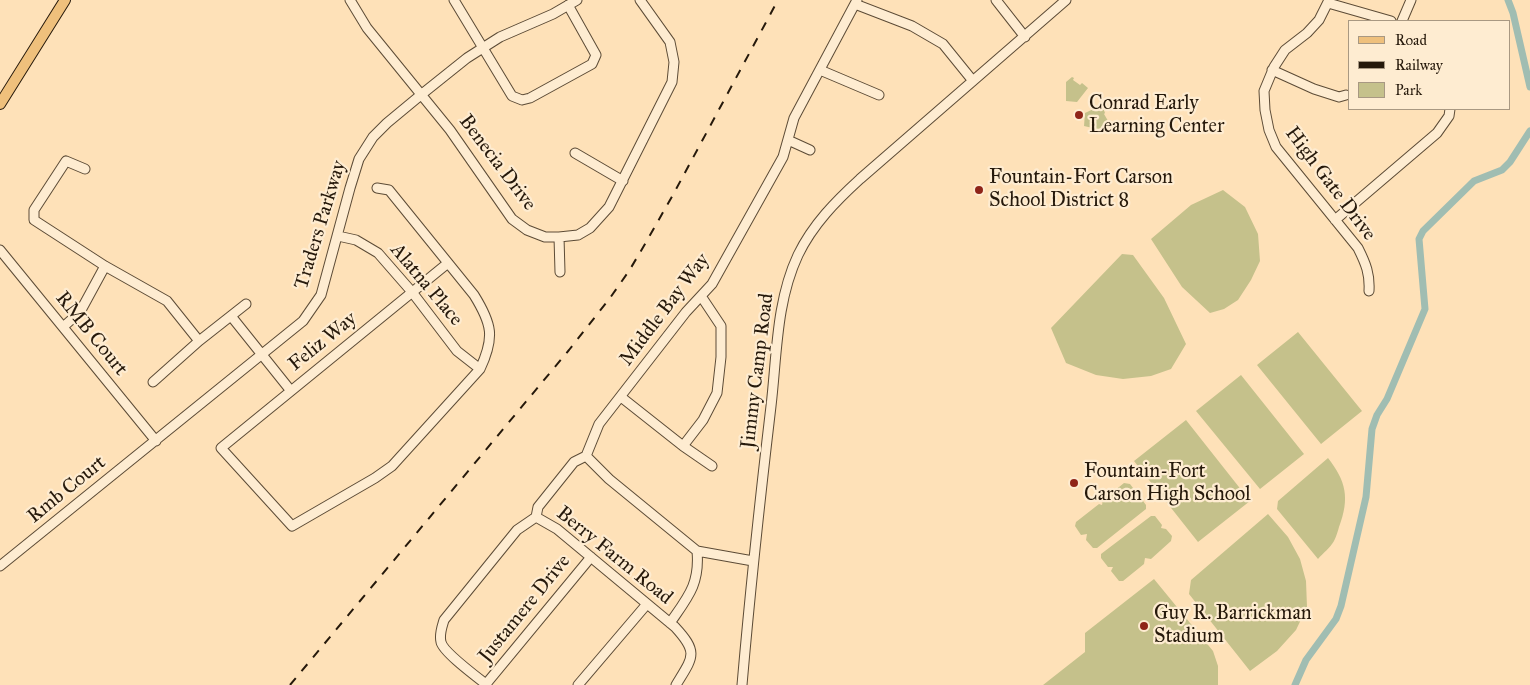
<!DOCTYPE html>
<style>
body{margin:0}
#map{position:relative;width:1530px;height:685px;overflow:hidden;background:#fee1b8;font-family:"IM FELL Great Primer",serif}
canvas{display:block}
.legend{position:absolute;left:1348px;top:20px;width:162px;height:90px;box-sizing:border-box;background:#feecd1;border:1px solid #a89882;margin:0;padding:6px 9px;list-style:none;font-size:15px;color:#26190b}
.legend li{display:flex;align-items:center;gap:10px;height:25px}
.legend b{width:25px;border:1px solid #a89882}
</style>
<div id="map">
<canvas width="1530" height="685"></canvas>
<ul class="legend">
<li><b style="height:6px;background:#efc07c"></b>Road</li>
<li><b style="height:6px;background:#26190b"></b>Railway</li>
<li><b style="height:14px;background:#c5c18b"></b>Park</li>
</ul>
</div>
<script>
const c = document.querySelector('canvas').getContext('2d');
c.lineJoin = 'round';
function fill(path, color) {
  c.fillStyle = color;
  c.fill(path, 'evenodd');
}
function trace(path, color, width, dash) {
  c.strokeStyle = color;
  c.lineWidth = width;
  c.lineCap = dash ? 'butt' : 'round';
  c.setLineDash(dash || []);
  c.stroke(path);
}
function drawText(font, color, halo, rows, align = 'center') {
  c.font = font + ' "IM FELL Great Primer",serif';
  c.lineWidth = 4.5;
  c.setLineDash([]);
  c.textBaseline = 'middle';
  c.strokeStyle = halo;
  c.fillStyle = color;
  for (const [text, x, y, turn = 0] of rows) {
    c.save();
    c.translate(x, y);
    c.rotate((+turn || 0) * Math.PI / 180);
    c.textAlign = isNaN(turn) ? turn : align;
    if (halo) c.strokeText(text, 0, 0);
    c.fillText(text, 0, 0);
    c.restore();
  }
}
const green = new Path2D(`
 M1072,77l2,1 -1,2 7,5 2,-2 6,5 -11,14 -11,-1v-19z
 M1102,105l3,8 -1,1 7,12 -14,3 -13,-3 1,-13z
 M1223,190l22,17 13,27 2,27 -9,19 -13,20 -14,9 -14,4 -28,-26 -31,-48 40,-34z
 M1122,254l11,1 31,43 22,46 -15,25 -20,7 -28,3 -27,-4 -30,-12 -15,-35z
 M1298,332l64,79 -41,33 -64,-79z
 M1241,375l63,79 -44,35 -64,-78z
 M1186,420l64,81 -52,41 -64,-81z
 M1328,458c18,23 22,40 11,69 -1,4 -3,10 -5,14 -4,7 -11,12 -16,18l-41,-50 1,-8z
 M1124,483l6,1 6,8 -2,4 6,1 6,8v4l-49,39h-4l-7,-8 1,-6 -6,1 -6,-9 1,-4 23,-18 3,1 1,-5z
 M1268,514l20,23 12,22 6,22 1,26 -11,23 -19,21 -27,20 -61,-77 2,-14z
 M1151,516h4l7,9 -1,3 5,1 6,7 -1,5 -20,18 -6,-1 -1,6 -21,17h-4l-8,-10 2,-4h-5l-7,-9v-4z
 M1154,579l59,72 5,15v19h-175l42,-33v-19z`);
const canal = new Path2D(`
 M1508,0l5,13 17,74
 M1295,685l11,-25 30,-41 5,-13 25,-109 6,-68 5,-14 10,-16 38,-90 -6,-70 4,-8 51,-50 28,-11 8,-8 20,-31`);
const minor = new Path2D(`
 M350,0l17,28 83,102 62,89 15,11 18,7h14l19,-2 12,-7 19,-21 63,-125 2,-20 -4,-20 -30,-42
 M454,0l58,96 10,4 8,-2 62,-34 4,-9 -28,-50
 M996,0l29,37
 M1329,0l-10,20 -12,13 -22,17 -11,17 -10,24 1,19 4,20 7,17 82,101c8,16 12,26 11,43
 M1328,3l63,18
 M855,4l57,22 31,18 30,37
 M1402,21l9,-21
 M820,70l59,25
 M1272,70l42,19 25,8 7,-2
 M788,140l22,10
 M575,153l48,28
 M85,169l-19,-8 -32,49v10l71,46 62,35 32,40
 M377,188l12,2 85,105c18,29 21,42 6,74l-88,97 -17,12 -83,48 -71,-78 227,-185
 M1335,220l102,-87 12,-17 1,-7
 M338,236l18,4 22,13 34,39 45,59 23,18
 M559,237l1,35
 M0,250l156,191
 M231,316l60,75
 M63,327l17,-15 25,-46
 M153,382l46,-41 47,-37
 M621,397l62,49 29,20
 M683,446l20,-26 14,-27 4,-36v-31l-20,-30
 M536,517l2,-10 36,-45 12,-6
 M753,561l-56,-10 -88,-72 -23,-23 13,-32 87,-112 26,-28 71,-127 11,-39 63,-118
 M0,566l303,-245 18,-26 29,-107 9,-29 14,-22 14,-14 35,-29 45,-36 33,-21 53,-23 24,-14
 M670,623c18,-26 30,-39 27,-72
 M486,684l105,-127
 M487,685c-10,-8 -44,-33 -46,-43 -2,-8 1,-15 3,-22l73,-90 19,-13 21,12 118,98c24,26 18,30 1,58
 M578,685l69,-81
 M742,685c8,-93 18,-186 29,-279 6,-51 5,-104 27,-151 15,-31 38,-54 62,-76l206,-179`);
const major = new Path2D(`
 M0,104l65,-104`);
const rail = new Path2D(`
 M290,685l279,-335 41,-52 19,-27 16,-27 29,-51 104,-193`);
const markers = [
 [1079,115,5,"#8f2418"],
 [979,190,5,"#8f2418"],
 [1074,483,5,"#8f2418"],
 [1144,626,5,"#8f2418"]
];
const poiNames = [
 ["Conrad Early",1089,104],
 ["Learning Center",1089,127],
 ["Fountain-Fort Carson",989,178],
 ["School District 8",989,201],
 ["Fountain-Fort",1084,472],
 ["Carson High School",1084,495],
 ["Guy R. Barrickman",1154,614],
 ["Stadium",1154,637]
];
const streetNames = [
 ["Benecia Drive",497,163,53],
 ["High Gate Drive",1330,184,53],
 ["Traders Parkway",321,225,-73],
 ["Alatna Place",426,285,50],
 ["Middle Bay Way",665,310,-53],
 ["RMB Court",91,334,51],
 ["Feliz Way",323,342,-39],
 ["Jimmy Camp Road",758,371,-83],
 ["Rmb Court",67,490,-39],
 ["Berry Farm Road",614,556,39],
 ["Justamere Drive",525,609,-51]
];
fill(green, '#c5c18b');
trace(canal, '#a0bdb2', 7);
trace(minor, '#5c4b36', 11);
trace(major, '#26190b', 12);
trace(minor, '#feecd1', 9);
trace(major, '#efc07c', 10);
trace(rail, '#26190b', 2, [9, 9]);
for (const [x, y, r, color] of markers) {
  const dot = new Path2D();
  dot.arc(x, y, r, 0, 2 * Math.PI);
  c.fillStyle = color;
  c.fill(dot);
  trace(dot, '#feecd1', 2);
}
drawText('20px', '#26190b', '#feecd1', poiNames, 'left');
drawText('20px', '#26190b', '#feecd1', streetNames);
</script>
